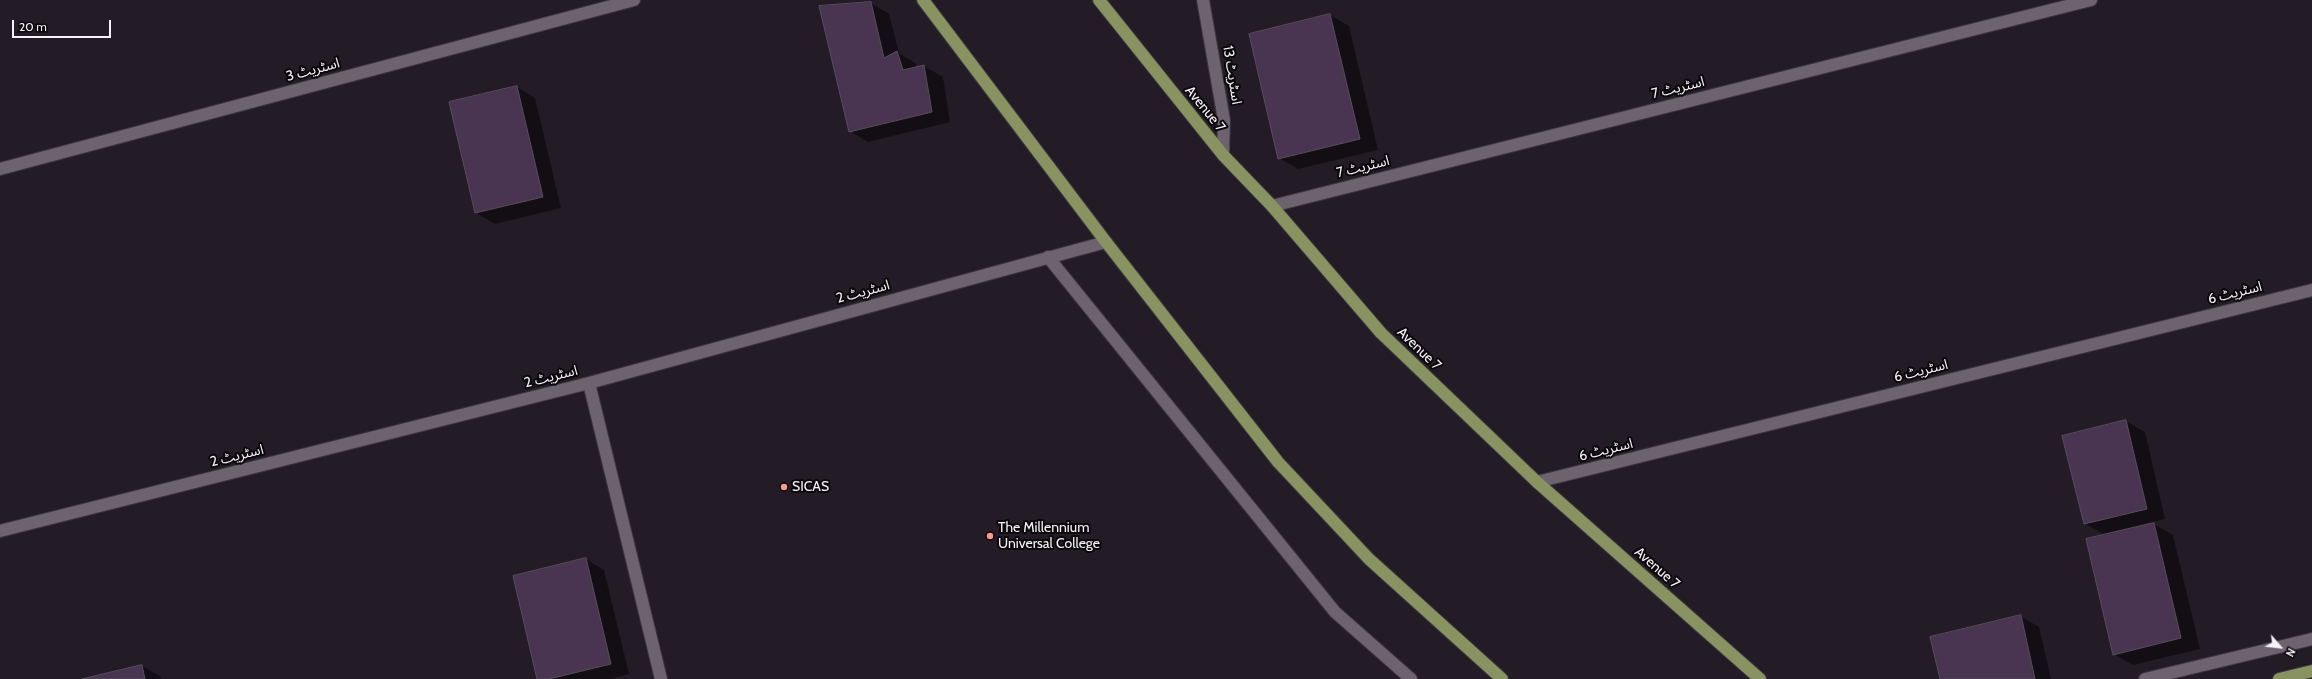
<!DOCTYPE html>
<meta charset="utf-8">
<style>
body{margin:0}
#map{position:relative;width:2312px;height:679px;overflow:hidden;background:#231c26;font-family:Cabin,sans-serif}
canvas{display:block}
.north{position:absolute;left:2260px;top:627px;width:40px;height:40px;-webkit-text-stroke:3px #0b080c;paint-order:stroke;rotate:118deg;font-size:11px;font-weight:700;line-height:16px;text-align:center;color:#f7f2f9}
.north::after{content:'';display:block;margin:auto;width:14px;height:18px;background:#f7f2f9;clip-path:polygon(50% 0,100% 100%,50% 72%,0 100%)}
.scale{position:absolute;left:12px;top:20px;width:99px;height:18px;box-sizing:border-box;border:2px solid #f7f2f9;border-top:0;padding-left:5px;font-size:12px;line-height:14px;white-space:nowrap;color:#f7f2f9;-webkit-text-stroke:3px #0b080c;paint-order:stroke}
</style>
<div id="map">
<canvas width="2312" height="679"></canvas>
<div class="north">N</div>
<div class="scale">20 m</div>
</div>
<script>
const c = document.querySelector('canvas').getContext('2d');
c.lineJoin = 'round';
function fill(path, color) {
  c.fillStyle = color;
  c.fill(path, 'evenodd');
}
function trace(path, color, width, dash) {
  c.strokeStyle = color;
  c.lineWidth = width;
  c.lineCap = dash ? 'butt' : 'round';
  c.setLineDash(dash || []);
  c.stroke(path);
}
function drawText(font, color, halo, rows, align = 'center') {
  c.font = font + ' Cabin,"Noto Sans Arabic",sans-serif';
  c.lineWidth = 4;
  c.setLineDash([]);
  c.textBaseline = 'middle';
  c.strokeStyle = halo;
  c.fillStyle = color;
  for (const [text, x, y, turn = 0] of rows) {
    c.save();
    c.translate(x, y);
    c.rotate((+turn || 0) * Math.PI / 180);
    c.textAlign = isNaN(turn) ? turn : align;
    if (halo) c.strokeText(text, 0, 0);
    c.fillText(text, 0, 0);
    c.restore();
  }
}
const shadow = new Path2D(`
 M871,3l18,11 10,39 16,10 2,5 7,-2 19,11 7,45 -82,20 -18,-11z
 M1330,15l19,11 29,124 -80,19 -19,-11z
 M517,87l18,11 26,110 -66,16 -19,-11 -26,-111z
 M2126,421l19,11 20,87 -62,15 -19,-11z
 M2154,524l19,11 27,114 -67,16 -19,-11z
 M586,559l18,11 25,104 -19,5h-72z
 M2020,616l19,11 12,52h-110z
 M142,666l18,10 1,3h-75z`);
const building = new Path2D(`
 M871,2l13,56 13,-7 6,19 21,-5 8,47 -83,20 -30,-126z
 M1330,14l30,125 -82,20 -29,-125z
 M517,86l26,111 -68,16 -26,-111z
 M2126,420l21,89 -63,15 -22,-88z
 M2154,523l27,115 -68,17 -27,-116z
 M586,558l25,106 -62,15h-12l-24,-103z
 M2021,615l14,64h-95l-10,-42z
 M142,665l3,14h-63z`);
const minor = new Path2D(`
 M1203,0l21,120 -1,35
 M0,169l634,-169
 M1272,206l819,-206
 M1048,257l287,355 76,67
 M589,383l72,296
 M1537,482l775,-192
 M0,531l589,-148 517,-141
 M2145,679l167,-40`);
const major = new Path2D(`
 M923,0l183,242 172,220 91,97 133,120
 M1099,0l124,155 49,51 109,127 156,149 223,197
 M2279,679l33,-8`);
const markers = [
 [784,487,4,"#f49e8a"],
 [990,536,4,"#f49e8a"]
];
const streetNames = [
 ["اسٹریٹ 3",313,70,-15],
 ["اسٹریٹ 13",1232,75,81],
 ["اسٹریٹ 7",1678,88,-14],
 ["Avenue 7",1205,109,51],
 ["اسٹریٹ 7",1363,167,-14],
 ["اسٹریٹ 2",863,292,-15],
 ["اسٹریٹ 6",2235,293,-14],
 ["Avenue 7",1419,349,44],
 ["اسٹریٹ 6",1921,371,-14],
 ["اسٹریٹ 2",551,377,-14],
 ["اسٹریٹ 6",1606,450,-14],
 ["اسٹریٹ 2",237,456,-14],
 ["Avenue 7",1657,568,41]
];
const poiNames = [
 ["SICAS",792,487],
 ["The Millennium",998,528],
 ["Universal College",998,544]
];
fill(shadow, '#0007');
fill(building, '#493551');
trace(building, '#574e5a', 1);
trace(minor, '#3b363e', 14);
trace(major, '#3b363e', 14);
trace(minor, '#6c636f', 12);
trace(major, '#899261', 12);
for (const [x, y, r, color] of markers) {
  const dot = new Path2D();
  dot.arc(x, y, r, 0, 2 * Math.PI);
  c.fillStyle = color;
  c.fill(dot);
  trace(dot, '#0b080c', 1.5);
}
drawText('14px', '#f7f2f9', '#0b080c', streetNames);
drawText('14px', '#f7f2f9', '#0b080c', poiNames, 'left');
</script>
